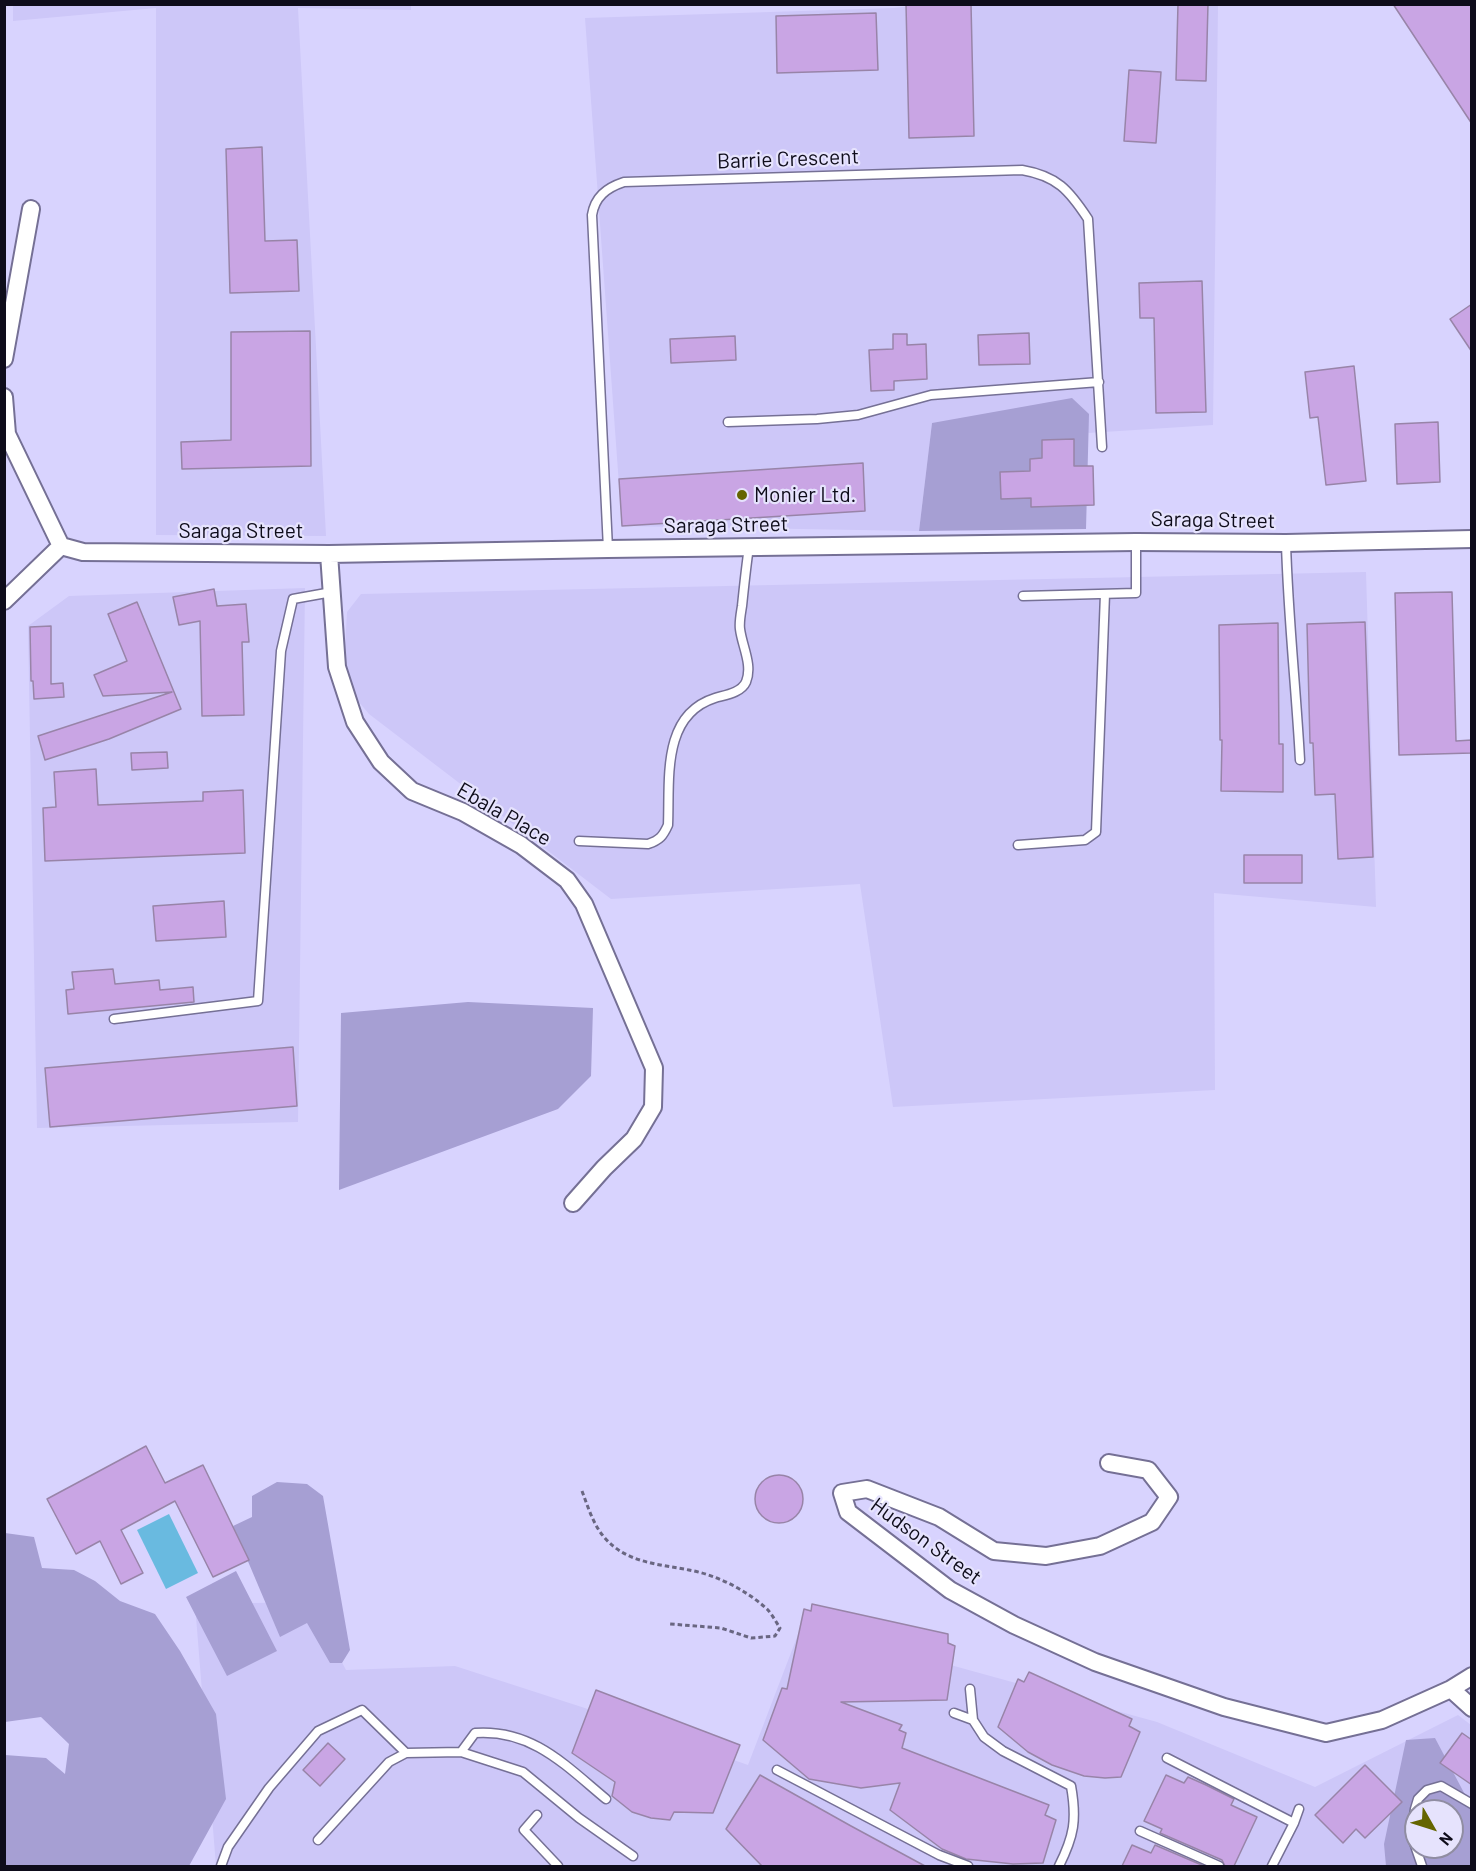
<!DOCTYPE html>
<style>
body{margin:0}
#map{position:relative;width:1476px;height:1871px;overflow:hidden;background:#d8d3fe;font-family:Barlow,sans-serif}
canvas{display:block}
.frame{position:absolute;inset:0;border:6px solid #0e0c1a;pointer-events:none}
.north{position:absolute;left:1404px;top:1799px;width:60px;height:60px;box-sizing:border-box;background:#e6e3fd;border:2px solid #908da2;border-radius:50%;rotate:129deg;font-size:16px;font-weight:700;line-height:24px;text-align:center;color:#0e0c1a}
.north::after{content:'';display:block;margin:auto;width:21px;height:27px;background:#656500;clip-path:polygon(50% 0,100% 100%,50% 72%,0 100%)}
</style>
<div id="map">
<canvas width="1476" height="1871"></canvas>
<div class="frame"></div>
<div class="north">N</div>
</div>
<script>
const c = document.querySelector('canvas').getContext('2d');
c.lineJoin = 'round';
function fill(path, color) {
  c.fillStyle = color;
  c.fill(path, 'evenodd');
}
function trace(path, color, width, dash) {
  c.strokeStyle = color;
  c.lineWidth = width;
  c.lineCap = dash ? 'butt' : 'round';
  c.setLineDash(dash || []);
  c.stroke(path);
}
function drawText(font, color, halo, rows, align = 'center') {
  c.font = font + ' Barlow,sans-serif';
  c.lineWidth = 4.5;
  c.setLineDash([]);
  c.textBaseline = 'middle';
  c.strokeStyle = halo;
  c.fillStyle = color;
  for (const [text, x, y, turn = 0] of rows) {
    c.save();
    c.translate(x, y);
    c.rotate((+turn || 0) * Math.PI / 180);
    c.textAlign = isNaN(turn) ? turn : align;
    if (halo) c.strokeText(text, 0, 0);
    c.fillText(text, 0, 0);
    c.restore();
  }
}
const built = new Path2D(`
 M928,4l290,1 -5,420 -125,8v-19l-156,9 -13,108 -297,-5 -37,-508 309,-10z
 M13,5h398v5l-113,-2 28,528 -170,-1v-527l-143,13z
 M1366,572l10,335 -162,-14 1,197 -322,17 -33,-223 -249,15 -242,-185 -26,-31 4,-71 14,-18z
 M305,588l-7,534 -261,6 -9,-502 41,-30z
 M311,1602l35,68 109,-4 139,45 154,54 54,-141 355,98 158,65 143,-72 13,10v141h-1255l-21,-262zM1416,1811h36v36h-36z`);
const green = new Path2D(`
 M1072,398l17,16 -3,115 -167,2 13,-108z
 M468,1002l125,6 -2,68 -33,33 -219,81 2,-177z
 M277,1482l30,2 16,12 27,154 -8,13h-12l-23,-40 -27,14 -47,-111 19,-9v-21z
 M5,1533l29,4 8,31 32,2 21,11 25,20 35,13 25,37 36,63 10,85 -37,67h-184v-111l41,3 19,16 4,-30 -28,-27 -36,5z
 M236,1571l41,80 -50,25 -41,-79z
 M1435,1738l36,68v60h-85l-2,-22 22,-104zM1416,1811h36v36h-36z`);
const water = new Path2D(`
 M169,1514l29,59 -32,16 -29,-59z`);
const building = new Path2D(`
 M906,4h65l3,132 -65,2z
 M1178,4h30l-2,77 -30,-1z
 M1393,4h79v120z
 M876,13l2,57 -101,3 -1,-57z
 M1129,70l32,2 -5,71 -32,-2z
 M262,147l3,94 32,-1 2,51 -69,2 -4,-144z
 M1202,281l4,131 -50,1 -2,-95h-14l-1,-35z
 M1472,304v48l-22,-33z
 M310,331l1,135 -129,3 -1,-27 50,-2v-108z
 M1029,333l1,31 -51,1 -1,-30z
 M893,334h14v11l19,-1 1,35 -33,2v9l-23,1 -2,-41 24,-1z
 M735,336l1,24 -65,3 -1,-24z
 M1354,366l12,115 -40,4 -8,-68 -8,1 -5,-46z
 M1438,422l2,60 -43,2 -2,-60z
 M1074,439v27h19l1,39 -63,2v-9l-30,1 -1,-27 30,-1v-12l12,-1v-18z
 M863,463l2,48 -243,15 -3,-47z
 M214,589l3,17 29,-2 3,38h-7l2,73 -42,1 -2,-95 -21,4 -6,-28z
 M1452,592l4,149 16,-1v13l-73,2 -4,-162z
 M137,602l44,107 -72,30 -64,21 -7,-24 134,-44 -69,4 -9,-21 33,-14 -19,-47z
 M1365,622l8,235 -35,2 -3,-65 -20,1 -2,-52h-3l-3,-119z
 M1278,623l1,121h4v48l-62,-1 1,-51h-2l-1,-115z
 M51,626v58l12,-1 1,14 -30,2 -1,-18h-2l-1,-54z
 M167,752l1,16 -36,2 -1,-17z
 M96,769l2,36 105,-4v-9l40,-2 2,63 -200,8 -2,-53 13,-1 -2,-35z
 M1244,855h58v28h-58z
 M224,901l2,36 -70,4 -3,-35z
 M113,969l2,15 44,-4 1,10 33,-3 1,15 -126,12 -2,-24 8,-1 -2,-17z
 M293,1047l4,59 -247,21 -5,-59z
 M146,1446l19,37 38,-18 46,95 -36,17 -38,-76 -54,29 22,43 -22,11 -21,-43 -24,13 -29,-55z
 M755 1499a24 24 0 1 1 48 0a24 24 0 1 1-48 0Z
 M812,1604l136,30v9l7,3 -8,54 -106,2 61,23 -3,5 7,3 -4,15 147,57 -4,10 11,5 -13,43 -30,1 -47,-5 -24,-10 -52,-39 10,-27 -39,5 -52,-9 -46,-39 19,-52 5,1 17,-80 7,2z
 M1029,1672l103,47 -3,7 11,6 -19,45 -16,1 -21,-2 -32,-11 -24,-13 -30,-25 20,-48 6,3z
 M596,1690l144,55 -27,68 -39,-1 -4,8 -19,-2 -19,-6 -20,-16 3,-14 -43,-29z
 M1462,1733l10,7v45l-32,-22z
 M328,1743l17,16 -25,27 -17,-16z
 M1365,1765l37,37 -37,36 -9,-9 -13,14 -28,-28z
 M760,1775l91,51 74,40h-163l-36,-37z
 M1166,1775l18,8 4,-6 18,8 28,14 -3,6 26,12 -23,49h-9l-3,-6 -62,-27 2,-4 -18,-8z
 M1132,1845l19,8 4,-8 49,21h-82z`);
const path = new Path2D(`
 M582,1491c6,16 11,33 22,46 22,26 54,27 85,33 28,5 57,20 78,39 5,5 9,13 13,19l-5,8 -24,2 -30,-10 -51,-4`);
const service = new Path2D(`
 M728,422l89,-3 41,-4 73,-20 168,-13
 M1286,543c2,73 10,144 14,217
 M608,549l-16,-334c3,-18 14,-27 32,-33l398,-12c35,6 47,20 66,49l14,228
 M1023,596l113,-3v-51
 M579,841l69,3c12,-4 15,-8 20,-19 2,-45 -7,-110 47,-127 10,-3 26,-5 31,-16 7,-17 -4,-36 -6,-53 -1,-7 1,-16 2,-23 2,-19 4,-39 7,-59
 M1018,845l67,-5 11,-8 9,-238
 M114,1019l144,-18 23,-350 12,-52 39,-7
 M970,1689l3,31
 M954,1713l19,7 11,17 19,14 68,35c6,34 3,50 -12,80
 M461,1752l14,-19c57,-4 90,32 131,66
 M1167,1758l127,65
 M777,1770l162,85 29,11
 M537,1815l-13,15 34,36
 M1140,1831l79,35
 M318,1840l71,-78 17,-9 55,-1 62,20 56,46 54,38
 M221,1866l7,-19 41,-59 49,-57 44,-21 44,43
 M1272,1866l22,-43 5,-14
 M1422,1866l-11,-32 4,-25 3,-10 9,-9 14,-4 31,18`);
const minor = new Path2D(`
 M4,359l27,-150
 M4,397l3,37 54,112
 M329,554l8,113 18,55 26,40 31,29 51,21 58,33 46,35 17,24 70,164 -1,39 -19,32 -30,29 -31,35
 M4,601l57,-55 22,6 246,2 279,-5 528,-7 150,1 186,-4
 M1109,1463l39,7 21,27 -17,25 -52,24 -54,10 -52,-5 -55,-34 -72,-28 -25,4 6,19 102,78 64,35 81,37 129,45 102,26 56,-13 69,-31 21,-13
 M1451,1689l21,19`);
const markers = [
 [742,495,6,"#656500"]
];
const streetNames = [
 ["Barrie Crescent",788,159,-2],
 ["Saraga Street",1213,520,1],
 ["Saraga Street",726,525,-1],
 ["Saraga Street",241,531],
 ["Ebala Place",504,814,30],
 ["Hudson Street",926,1541,36]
];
const poiNames = [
 ["Monier Ltd.",754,495]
];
fill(built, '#cdc7f8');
fill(green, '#a69fd3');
fill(water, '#69bae0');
fill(building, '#c9a5e4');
trace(building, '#9884a8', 1.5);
trace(service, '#757095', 11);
trace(minor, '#757095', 20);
trace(path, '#696681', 3, [4.5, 3]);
trace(service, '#fff', 8);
trace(minor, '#fff', 16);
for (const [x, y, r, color] of markers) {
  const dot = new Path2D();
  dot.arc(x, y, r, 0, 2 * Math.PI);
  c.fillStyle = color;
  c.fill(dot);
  trace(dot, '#e6e3fd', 2);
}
drawText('21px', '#0e0c1a', '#e6e3fd', streetNames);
drawText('21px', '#0e0c1a', '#e6e3fd', poiNames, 'left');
</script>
